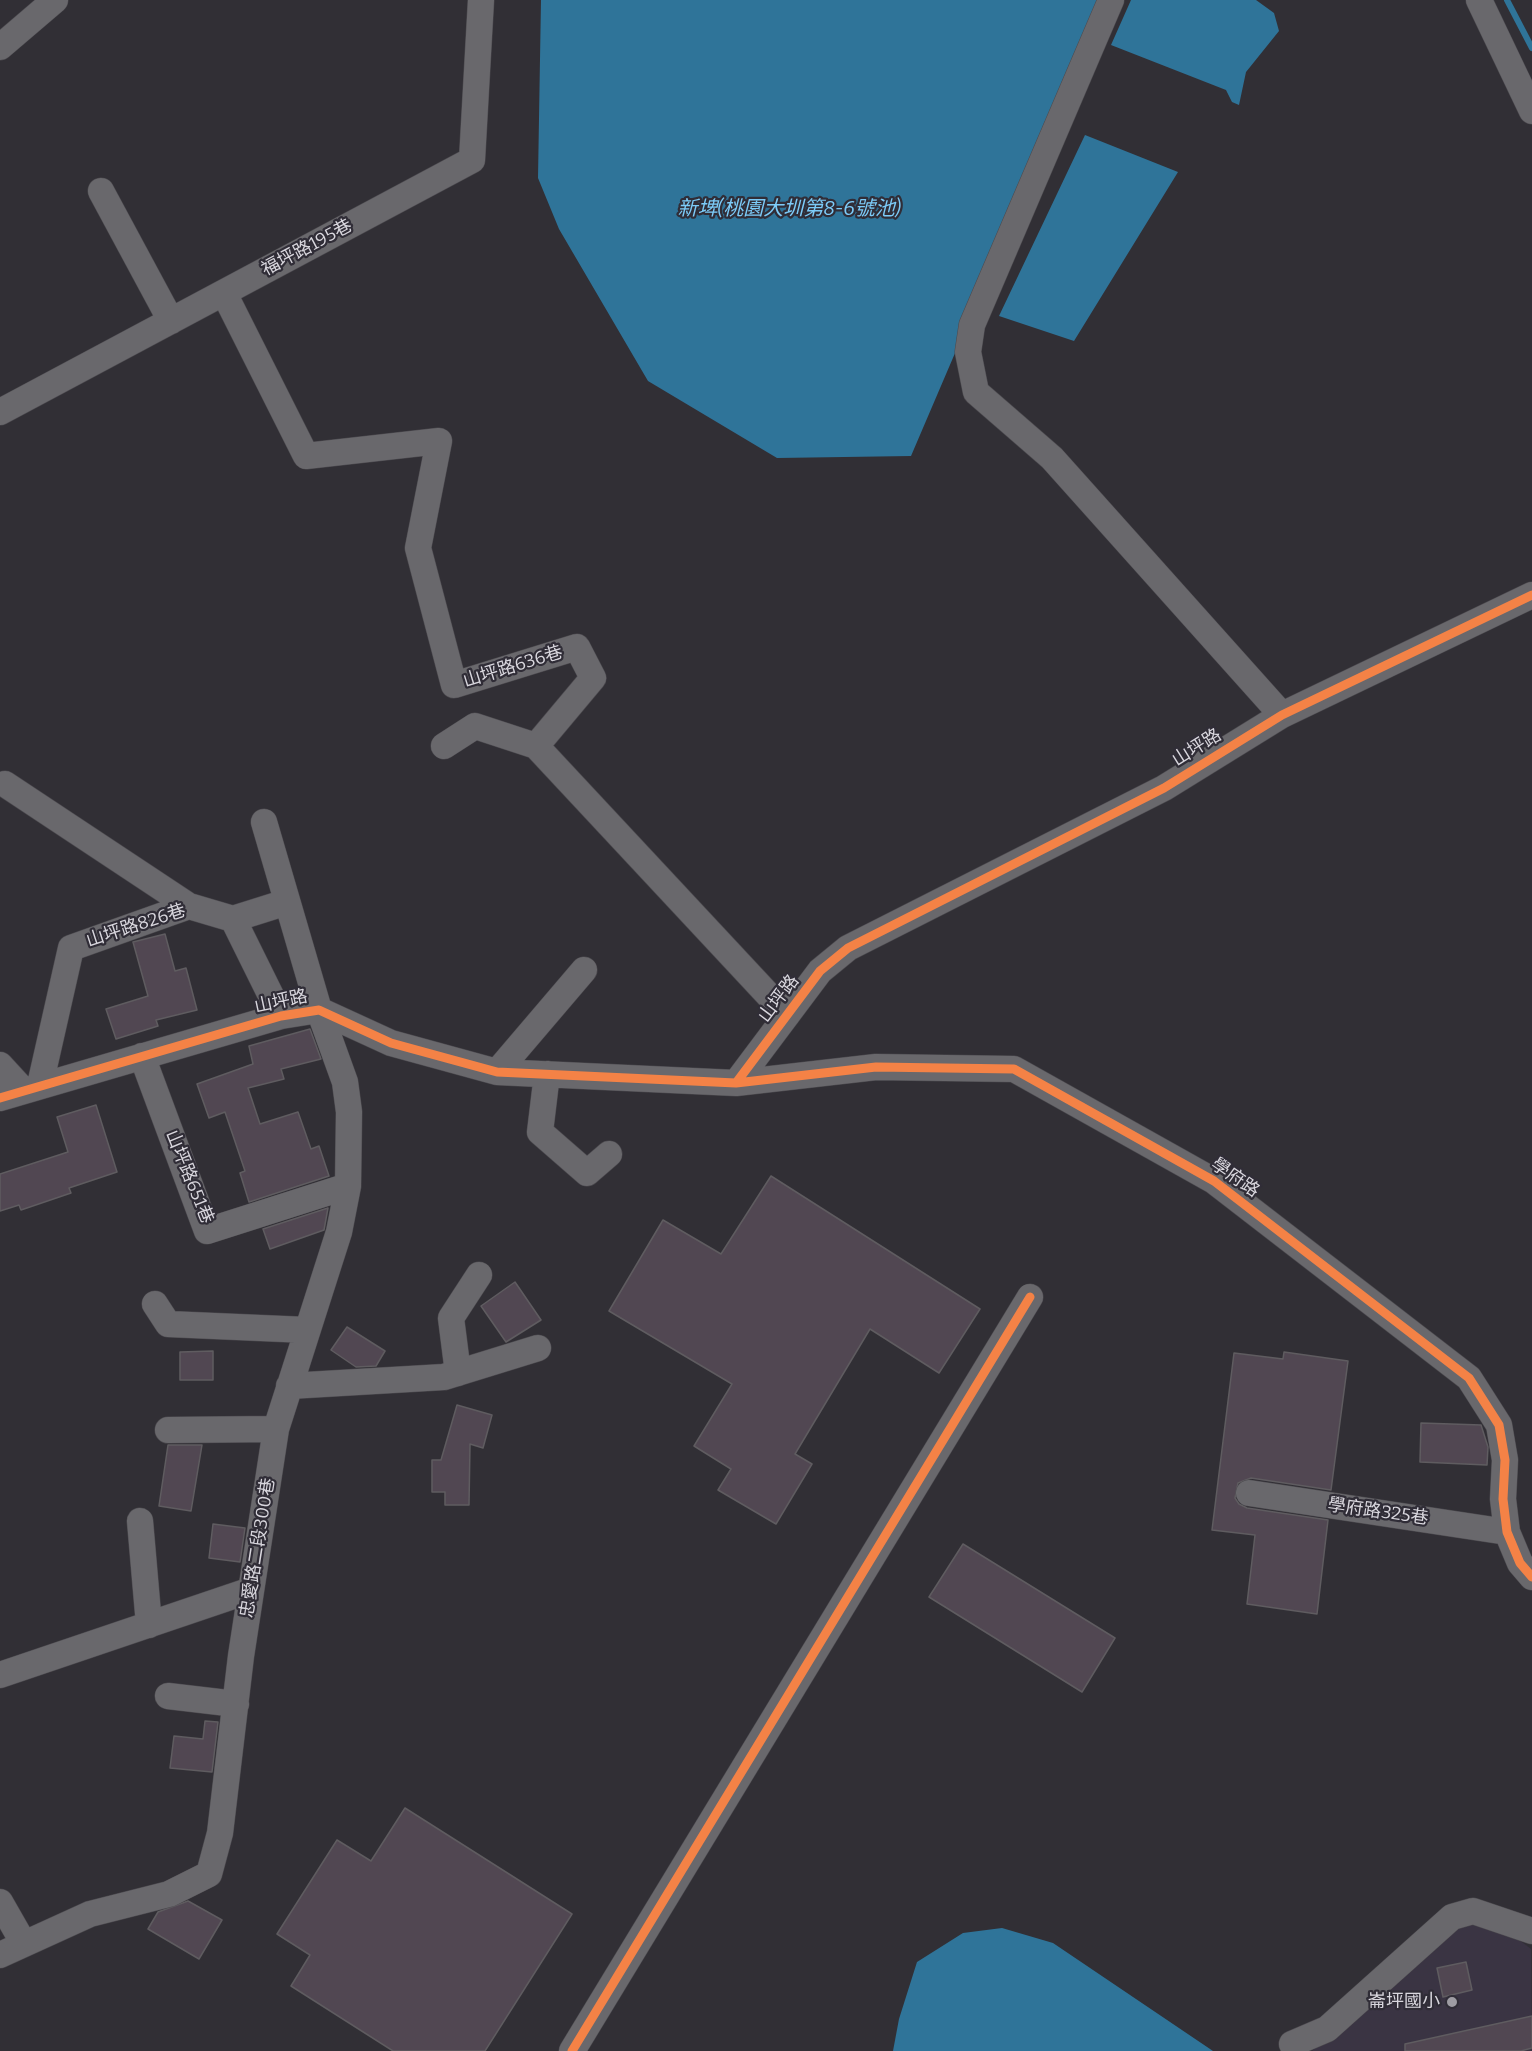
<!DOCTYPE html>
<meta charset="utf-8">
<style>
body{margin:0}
canvas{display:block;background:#312f35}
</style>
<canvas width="1532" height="2051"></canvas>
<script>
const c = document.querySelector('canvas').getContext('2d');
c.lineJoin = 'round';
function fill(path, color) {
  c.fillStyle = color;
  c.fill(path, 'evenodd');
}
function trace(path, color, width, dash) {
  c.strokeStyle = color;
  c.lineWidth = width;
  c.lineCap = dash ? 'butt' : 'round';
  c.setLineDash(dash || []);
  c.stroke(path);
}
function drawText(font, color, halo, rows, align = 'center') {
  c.font = font + ' Bitter,"Noto Sans TC",serif';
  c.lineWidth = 4.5;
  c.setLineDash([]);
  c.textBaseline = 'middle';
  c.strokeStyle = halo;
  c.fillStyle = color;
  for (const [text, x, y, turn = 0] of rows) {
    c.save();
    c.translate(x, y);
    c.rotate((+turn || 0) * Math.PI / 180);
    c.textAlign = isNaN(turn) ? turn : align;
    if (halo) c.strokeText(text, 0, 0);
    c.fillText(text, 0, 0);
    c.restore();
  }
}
const built = new Path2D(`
 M1498,1924l33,25 1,102h-220l151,-126z`);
const water = new Path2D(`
 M541,0h565l-195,456 -134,2 -129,-77 -89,-152 -21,-51z
 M1131,0h125l18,13 5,18 -33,41 -7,33 -7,-3 -6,-12 -115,-45z
 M1085,135l93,37 -104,169 -75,-25z
 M1002,1928l51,15 160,108h-320l6,-32 18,-57 46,-29z`);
const stream = new Path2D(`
 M1507,0l25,48`);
const building = new Path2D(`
 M165,934l10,37 11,-3 11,42 -41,10 2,6 -42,13 -10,-30 42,-13 -15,-54z
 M310,1029l11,30 -40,10 3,10 -36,9 12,36 38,-12 13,37 8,-3 10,30 -80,26 -9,-29 5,-2 -20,-59 -16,6 -12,-34 56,-20 -4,-18z
 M96,1105l21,67 -48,16 2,5 -50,17 -2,-5 -19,6v-37l68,-22 -11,-35z
 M771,1176l209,133 -41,64 -69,-44 -75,125 17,10 -36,60 -58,-34 13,-21 -37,-23 38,-62 -123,-73 54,-91 58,34z
 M328,1208l-4,22 -54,19 -7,-20z
 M515,1282l26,38 -35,22 -25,-36z
 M347,1327l38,24 -9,15 -20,1 -25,-17z
 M213,1351v29h-33v-28z
 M1284,1352l64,9 -17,129 -80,-12 -13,5 -3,15 4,6 8,4 81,12 -11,94 -70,-10 8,-69 -43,-5 22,-177 49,6z
 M457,1405l35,10 -9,33 -13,-4 -1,61h-24v-13h-13v-32h9z
 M1421,1423l60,2 7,22 -1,18 -67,-3z
 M168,1445h34l-11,66 -32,-5z
 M213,1524l32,4 -5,34 -31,-4z
 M963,1544l152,94 -33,54 -153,-95z
 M205,1721l13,1 -6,50 -42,-4 4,-32 29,3z
 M405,1808l167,106 -87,137h-92l-102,-65 19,-31 -33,-21 60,-94 34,21z
 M188,1901l34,19 -23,39 -51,-30 10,-17z
 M1466,1962l6,28 -29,7 -6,-29z
 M1532,2016v32l-11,3h-116v-7z`);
const minor = new Path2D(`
 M1111,0l-139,325 -4,27 8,40 76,66 230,257
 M1479,0l53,111
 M0,47l55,-47
 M101,191l70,130
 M224,293l82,163 133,-15 -21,107 36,137 123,-38 16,31 -57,68 251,269
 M0,412l472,-252 9,-160
 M444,746l31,-20 61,20
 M5,784l184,122
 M233,919l54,-17
 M142,1056l65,175 141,-45
 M0,1065l23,25
 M497,1072l87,-102
 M547,1074l-7,58 47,41 22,-19
 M736,1083l140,-16 138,2 200,112 255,197 30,47 6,35 -2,39 4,33 13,31 12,14
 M40,1085l31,-137 118,-42 44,13 48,97
 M0,1098l281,-82 38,-6 72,33 106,29 239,11 84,-112 28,-23 316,-160 118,-73 250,-120
 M155,1304l13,20 139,6
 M458,1373l-7,-55 28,-43
 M289,1386l155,-9 94,-29
 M168,1430l108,-1
 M1249,1493l258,39
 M140,1521l9,104
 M0,1675l251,-85
 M168,1696l68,8
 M0,1902l24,42
 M0,1955l90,-41 79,-20 40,-20 11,-41 21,-177 35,-227 63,-197 9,-46 1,-74 -4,-30 -26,-72 -55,-188
 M1292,2044l35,-15 125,-112 21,-6 59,20
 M572,2051l458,-754`);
const cycleway = new Path2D(`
 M736,1083l140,-16 138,2 200,112 255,197 30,47 6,35 -2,39 4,33 13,31 12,14
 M0,1098l281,-82 38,-6 72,33 106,29 239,11 84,-112 28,-23 316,-160 118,-73 250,-120
 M572,2051l458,-754`);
const markers = [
 [1452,2002,6,"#9e9ca3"]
];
const streetNames = [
 ["福坪路195巷",307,248,-28],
 ["山坪路636巷",513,667,-17],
 ["山坪路",1197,748,-32],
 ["山坪路826巷",136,926,-18],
 ["山坪路",779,999,-53],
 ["山坪路",281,1002,-12],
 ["山坪路651巷",189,1177,68],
 ["學府路",1235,1178,35],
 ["學府路325巷",1378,1512,8],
 ["忠愛路二段300巷",258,1548,-81]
];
const poiNames = [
 ["崙坪國小",1440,2002]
];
const waterNames = [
 ["新埤(桃園大圳第8-6號池)",789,209]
];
fill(built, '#3a3443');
fill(water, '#2f7499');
trace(stream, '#2f7499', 6);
fill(building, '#514752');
trace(building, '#5f5c60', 1.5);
trace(minor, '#4c4a4f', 27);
trace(minor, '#69686c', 26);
trace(cycleway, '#f48246', 9);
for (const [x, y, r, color] of markers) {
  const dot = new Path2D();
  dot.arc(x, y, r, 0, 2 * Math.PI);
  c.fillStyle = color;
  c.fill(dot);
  trace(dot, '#302d37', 2);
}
drawText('18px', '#d9d7de', '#302d37', streetNames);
drawText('18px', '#d9d7de', '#302d37', poiNames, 'right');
drawText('italic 20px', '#7ccbf8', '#302d37', waterNames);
</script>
